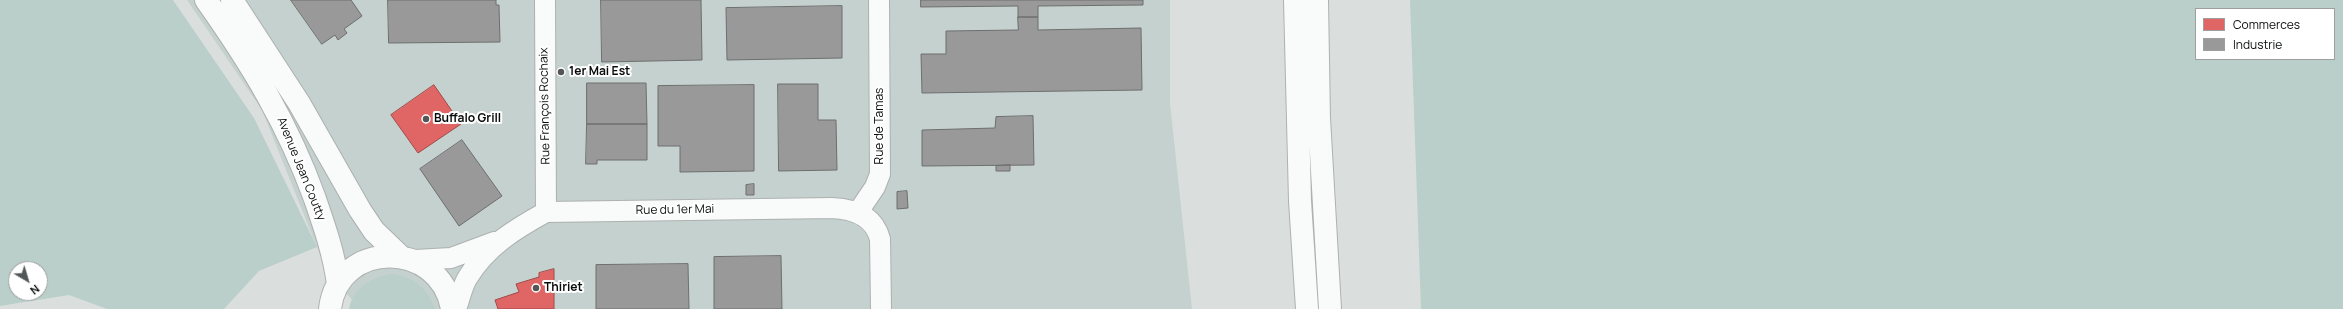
<!DOCTYPE html>
<meta charset="utf-8">
<style>
body{margin:0}
#map{position:relative;width:2343px;height:309px;overflow:hidden;background:#dadfde;font-family:Manrope,sans-serif}
canvas{display:block}
.legend{position:absolute;left:2195px;top:8px;width:140px;height:52px;box-sizing:border-box;background:#fff;border:1px solid #9d9e9e;margin:0;padding:5px 7px;list-style:none;font-size:12px;color:#0a0d0c}
.legend li{display:flex;align-items:center;gap:8px;height:20px}
.legend b{width:20px;border:1px solid #9d9e9e}
.north{position:absolute;left:8px;top:261px;width:40px;height:40px;box-sizing:border-box;background:#fff;border:1px solid #9d9e9e;border-radius:50%;rotate:142deg;font-size:11px;font-weight:700;line-height:16px;text-align:center;color:#0a0d0c}
.north::after{content:'';display:block;margin:auto;width:14px;height:18px;background:#535656;clip-path:polygon(50% 0,100% 100%,50% 72%,0 100%)}
</style>
<div id="map">
<canvas width="2343" height="309"></canvas>
<ul class="legend">
<li><b style="height:11px;background:#e06666"></b>Commerces</li>
<li><b style="height:11px;background:#999"></b>Industrie</li>
</ul>
<div class="north">N</div>
</div>
<script>
const c = document.querySelector('canvas').getContext('2d');
c.lineJoin = 'round';
function fill(path, color) {
  c.fillStyle = color;
  c.fill(path, 'evenodd');
}
function trace(path, color, width, dash) {
  c.strokeStyle = color;
  c.lineWidth = width;
  c.lineCap = dash ? 'butt' : 'round';
  c.setLineDash(dash || []);
  c.stroke(path);
}
function drawText(font, color, halo, rows, align = 'center') {
  c.font = font + ' Manrope,sans-serif';
  c.lineWidth = 4;
  c.setLineDash([]);
  c.textBaseline = 'middle';
  c.strokeStyle = halo;
  c.fillStyle = color;
  for (const [text, x, y, turn = 0] of rows) {
    c.save();
    c.translate(x, y);
    c.rotate((+turn || 0) * Math.PI / 180);
    c.textAlign = isNaN(turn) ? turn : align;
    if (halo) c.strokeText(text, 0, 0);
    c.fillText(text, 0, 0);
    c.restore();
  }
}
const built = new Path2D(`
 M187,0h983v103l22,206h-832l-34,-39 -64,-160z`);
const green = new Path2D(`
 M0,0h173l81,118 63,129 -58,24 -35,38h-117l-38,-14 -69,11zM16,269h24v24h-24z
 M1410,0h933v309h-922zM2196,9h138v50h-138z
 M392,274c23,4 35,13 43,35h-86c4,-22 23,-32 43,-35z`);
const shops = new Path2D(`
 M434,85l27,39 -43,29 -27,-38z
 M554,269v40h-56l-3,-9 24,-8 -3,-8 23,-7v-4z`);
const industry = new Path2D(`
 M291,0h60l11,16 -18,13 3,4 -9,7 -3,-5 -13,9z
 M388,0h108v5h3l1,37 -111,1z
 M601,0h100l1,60 -100,2z
 M921,0h222v5l-105,1v11h-20v-11l-97,1z
 M842,6v52l-115,2 -1,-52z
 M1018,17h20v13l103,-2 1,62 -220,3 -1,-39h25v-23l72,-1z
 M587,83h59l1,41h-60z
 M778,84h40v36h18l1,50 -58,1z
 M754,85v86l-74,1v-26h-22v-60z
 M1033,116l1,49 -112,1v-36l73,-2 1,-11z
 M587,124h60v36h-50v4h-11z
 M462,140l40,56 -43,30 -39,-57z
 M1010,165v6h-14v-5z
 M754,184v11h-8v-10z
 M907,191l1,17 -11,1v-17z
 M781,256l1,53h-68v-52z
 M688,264l1,45h-93v-44z`);
const minor = new Path2D(`
 M545,0l1,212
 M858,212l17,-25 5,-13 -1,-174
 M415,260l36,-2 43,-16
 M456,309c4,-10 6,-23 12,-32 19,-31 47,-48 78,-65l286,-4c22,1 42,8 48,31l1,70`);
const major = new Path2D(`
 M206,0c46,65 82,124 109,199 10,29 19,55 23,85
 M232,0l67,103 61,107 14,21 26,25
 M330,309c8,-70 110,-70 122,0`);
const highway = new Path2D(`
 M1295,0l5,201 7,108
 M1317,0l2,118 11,191`);
const markers = [
 [561,72,4,"#535656"],
 [426,119,4,"#535656"],
 [536,288,4,"#535656"]
];
const poiNames = [
 ["1er Mai Est",569,72],
 ["Buffalo Grill",434,119],
 ["Thiriet",544,288]
];
const streetNames = [
 ["Rue François Rochaix",545,106,-91],
 ["Rue de Tamas",880,126,-90],
 ["Avenue Jean Coutty",301,169,68],
 ["Rue du 1er Mai",675,210,-1]
];
fill(built, '#c5d1ce');
fill(green, '#bacfca');
fill(shops, '#e06666');
trace(shops, '#a04b4b', 1);
fill(industry, '#999');
trace(industry, '#6e6f6f', 1);
trace(minor, '#adb1b0', 22);
trace(major, '#adb1b0', 24);
trace(highway, '#adb1b0', 24);
trace(minor, '#f9fafa', 20);
trace(major, '#f9fafa', 22);
trace(highway, '#f9fafa', 22);
for (const [x, y, r, color] of markers) {
  const dot = new Path2D();
  dot.arc(x, y, r, 0, 2 * Math.PI);
  c.fillStyle = color;
  c.fill(dot);
  trace(dot, '#fff', 1.5);
}
drawText('bold 12px', '#0a0d0c', '#fff', poiNames, 'left');
drawText('12px', '#0a0d0c', '#fff', streetNames);
</script>
